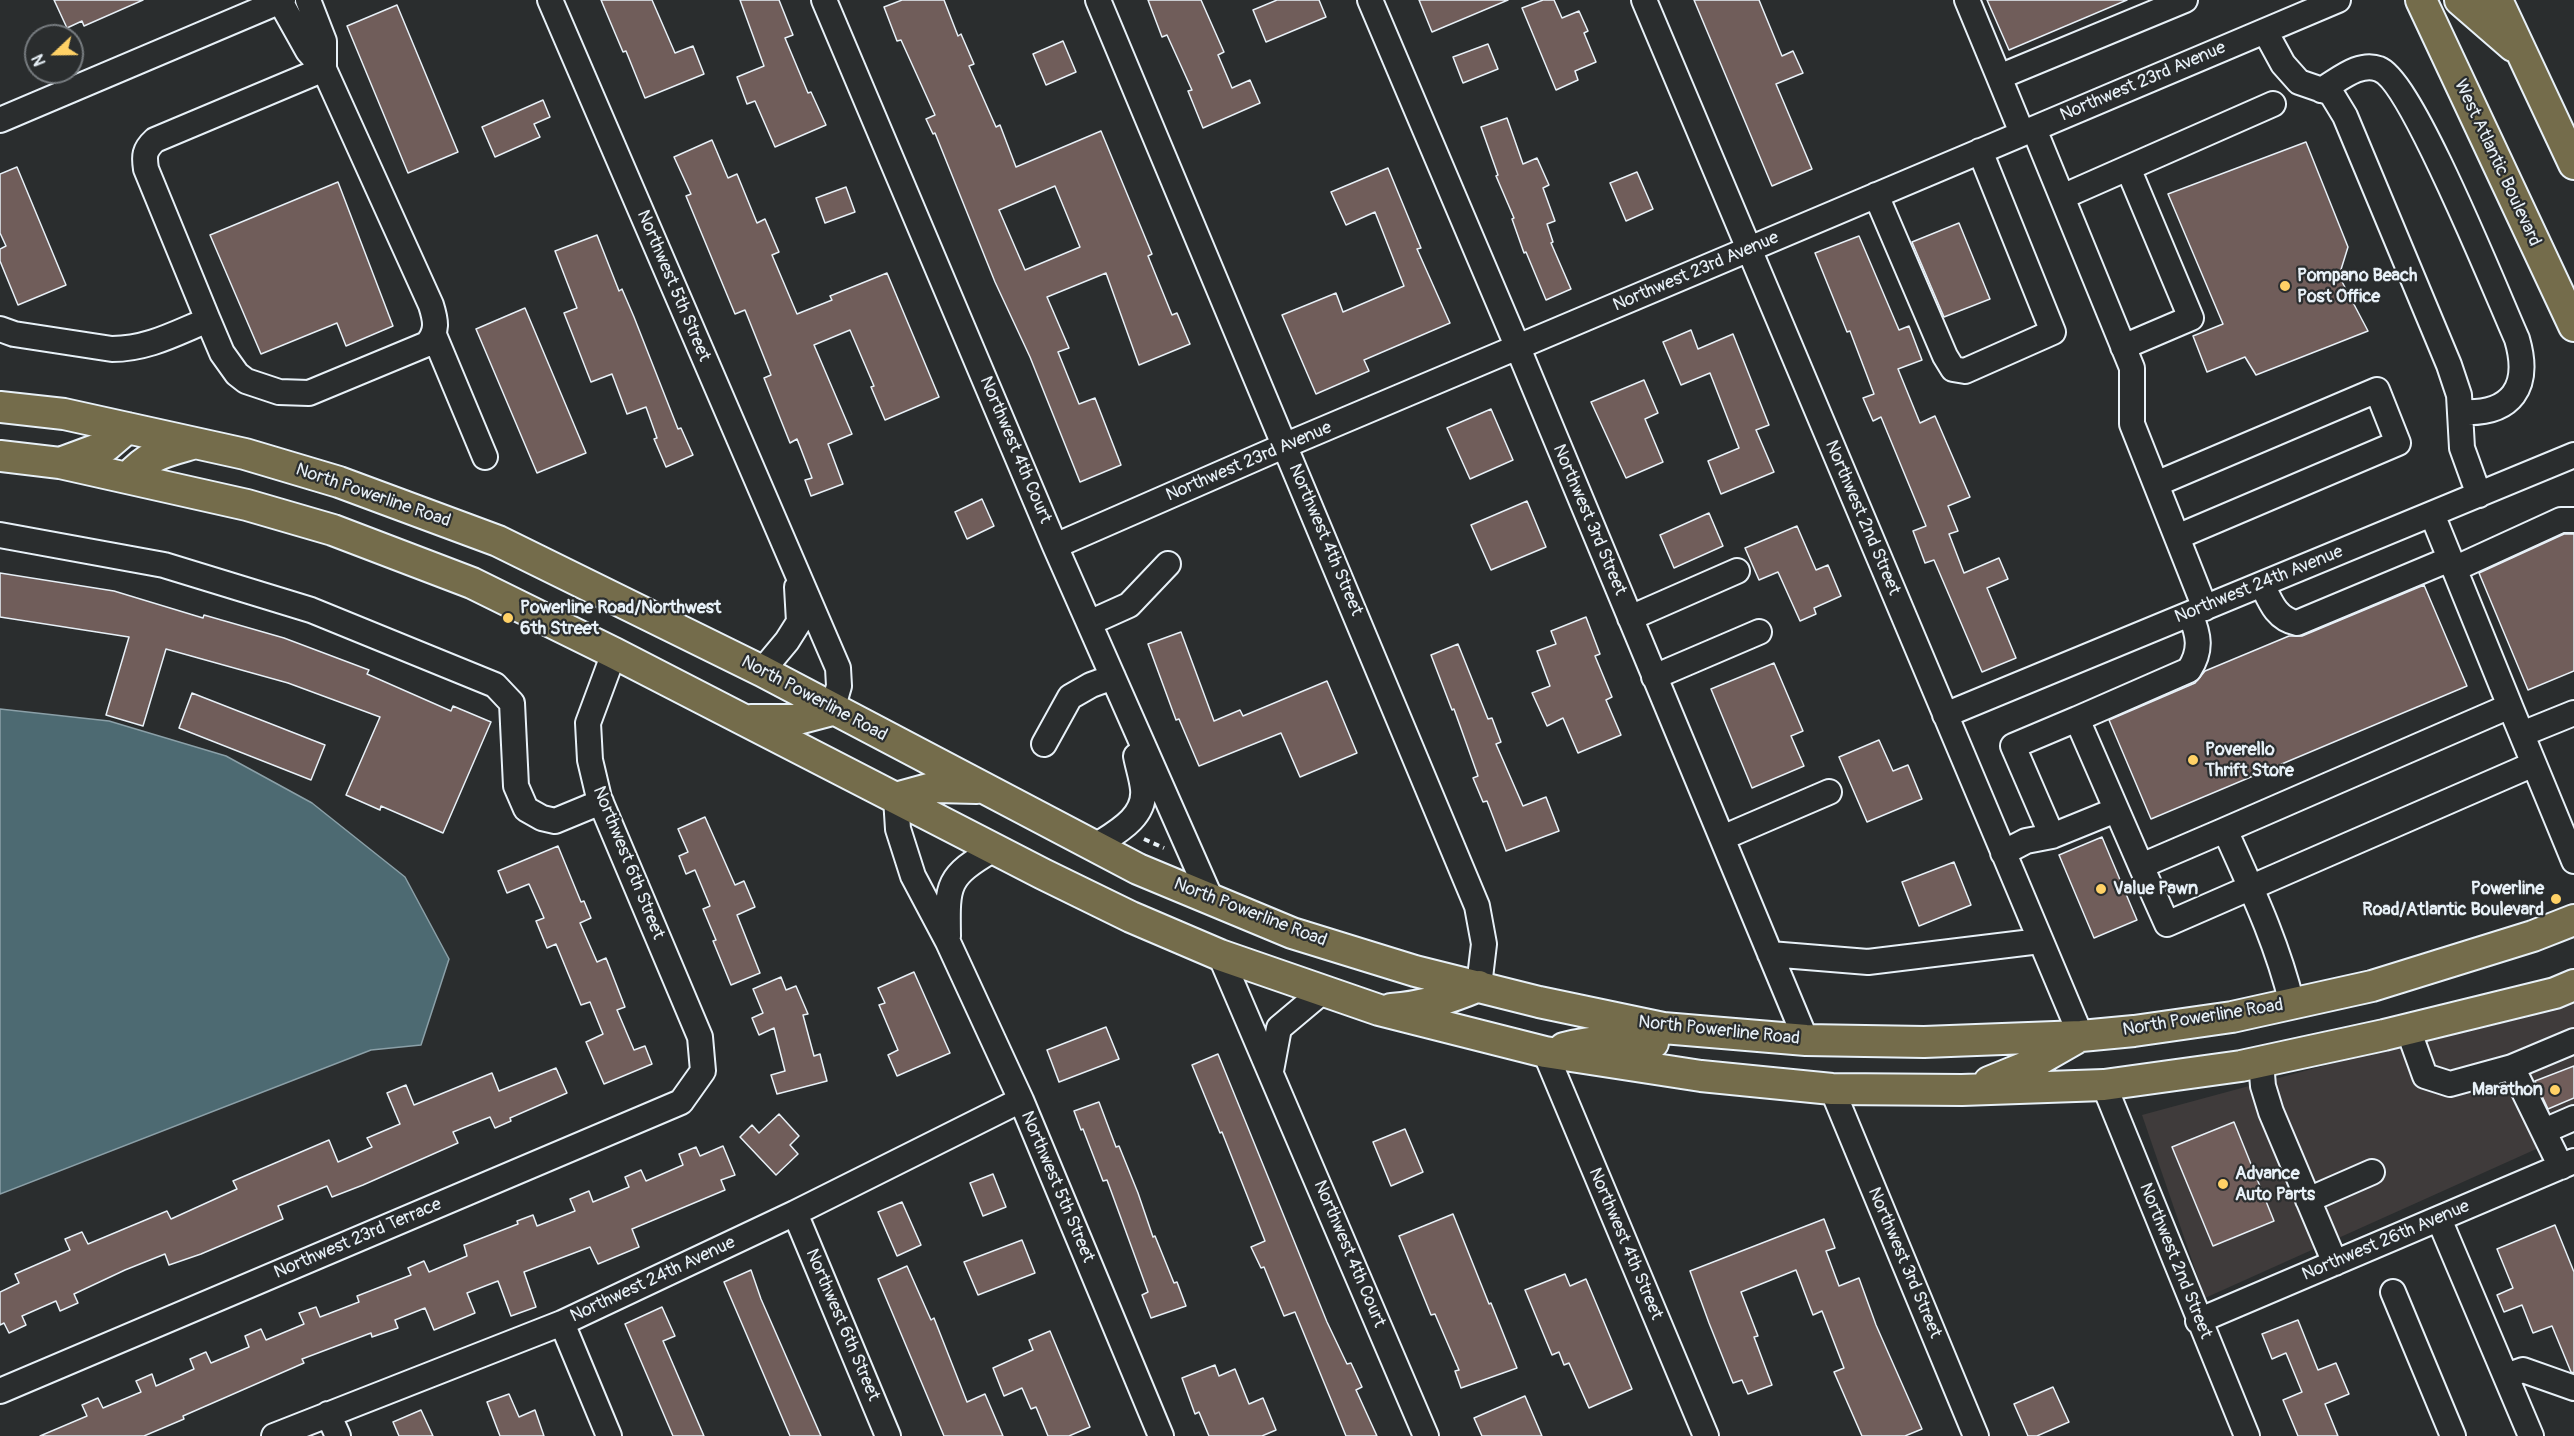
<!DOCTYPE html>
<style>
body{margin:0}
#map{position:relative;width:2574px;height:1436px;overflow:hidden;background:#2a2d2e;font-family:Pangolin,sans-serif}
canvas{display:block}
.north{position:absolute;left:24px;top:24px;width:60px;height:60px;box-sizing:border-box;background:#2a2d2e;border:2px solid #767b7f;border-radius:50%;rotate:248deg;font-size:16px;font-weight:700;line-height:24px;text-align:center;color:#e8f1f8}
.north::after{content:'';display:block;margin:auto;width:21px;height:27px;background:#ffd166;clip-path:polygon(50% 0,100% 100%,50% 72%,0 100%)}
</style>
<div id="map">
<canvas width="2574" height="1436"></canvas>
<div class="north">N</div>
</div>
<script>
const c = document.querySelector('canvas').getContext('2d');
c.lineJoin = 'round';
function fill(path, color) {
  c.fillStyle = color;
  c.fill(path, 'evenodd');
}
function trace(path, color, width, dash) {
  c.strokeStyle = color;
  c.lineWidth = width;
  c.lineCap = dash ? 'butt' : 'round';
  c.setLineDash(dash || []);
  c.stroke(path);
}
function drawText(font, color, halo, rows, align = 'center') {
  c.font = font + ' Pangolin,sans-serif';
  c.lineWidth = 4.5;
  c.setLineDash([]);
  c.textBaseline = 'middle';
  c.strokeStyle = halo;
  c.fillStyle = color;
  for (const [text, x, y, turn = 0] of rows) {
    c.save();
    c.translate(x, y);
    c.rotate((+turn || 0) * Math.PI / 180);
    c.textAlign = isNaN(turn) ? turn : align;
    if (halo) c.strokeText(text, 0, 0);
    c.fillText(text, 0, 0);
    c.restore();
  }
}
const built = new Path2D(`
 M2574,998v134l-369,166 -63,-183z`);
const water = new Path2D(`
 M0,709l109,12 117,35 86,47 93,74 44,82 -28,86 -50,5 -371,144z`);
const building = new Path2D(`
 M54,0h89l-59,26 -2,-5 -15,7z
 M601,0h51l23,53 18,-7 11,28 -59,24 -19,-47 -3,1z
 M740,0h39l14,35 -8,3 23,55 3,-1 15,33 -51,22 -20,-46 -8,3 -10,-27 27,-11z
 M902,0h42l14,36 3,-2 13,30 -5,2 27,61 4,-2 16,42 85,-36 51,123 -4,2 24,59 5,-2 13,31 -51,21 -33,-92 -59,24 22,51 -11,4 21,52 16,-6 26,67 -41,17 -50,-125 -35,-75 -60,-149 -2,1 -7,-15 9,-4 -34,-75 -4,1 -13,-34zM1055,186l25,61 -55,23 -26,-60z
 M1148,0h53l23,52 -6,3 14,33 18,-8 10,23 -57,25 -15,-37 4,-1 -25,-55 -5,2z
 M1277,0h42l7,17 -60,25 -13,-32z
 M1419,0h89l-76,32z
 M1543,0h11l8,18 17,-7 9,20 -4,2 12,29 -21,9 3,9 -22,10 -34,-82z
 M1694,0h65l23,56 11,-5 10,22 -27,11 36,85 -40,17z
 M1987,0h140l-118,50z
 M397,5l61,147 -50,21 -61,-147z
 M1063,41l13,31 -30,13 -13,-31z
 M1488,44l10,25 -35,14 -10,-26z
 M543,100l7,17 -16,7 6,13 -45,20 -13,-30z
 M1507,118l16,46 14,-6 12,27 -6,3 12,33 -8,3 6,18 -2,1 20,46 -25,11 -20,-48 -2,1 -12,-34 2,-1 -18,-42 2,-1 -17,-48z
 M712,140l16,38 9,-4 20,49 8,-4 14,33 -7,3 25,59 35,-14 -2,-4 57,-23 52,124 -54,23 -14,-33 3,-1 -24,-56 -36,15 38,89 -24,10 15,40 -32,12 -6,-16 7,-2 -15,-39 -7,4 -26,-65 7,-3 -26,-65 -10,4 -49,-118 5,-2 -17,-37z
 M2306,142l42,105 -9,29 29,55 -112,44 -11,-18 -38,15 -14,-36 30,-12 -55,-130z
 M17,167l49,118 -48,20 -18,-44v-12l6,-3 -6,-13v-59z
 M1388,168l33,80 -4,1 33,74 -86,37 5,11 -53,23 -34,-79 54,-22 7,19 61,-26 -29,-74 -29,13 -15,-33z
 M1637,172l16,37 -27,12 -16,-38z
 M338,182l55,144 -47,20 -9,-23 -76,31 -51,-119z
 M846,187l9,25 -30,11 -9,-25z
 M1959,223l31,76 -46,18 -32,-75z
 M597,235l22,56 3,-2 12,28 44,112 3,-1 12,27 -27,12 -12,-28 3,-1 -11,-31 -19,7 -15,-40 -21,8 -27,-69 13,-5 -22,-57z
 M1859,236l40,94 10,-4 13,34 -24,9 22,54 15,-7 35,81 -22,9 10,25 -9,3 15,39 35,-15 9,21 -21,9 29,70 -34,14 -48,-112 -9,3 -12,-32 13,-5 -45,-109 -8,4 -10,-23 11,-4 -24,-63 -3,1 -32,-79z
 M525,308l61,145 -49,20 -61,-144z
 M1691,330l7,19 35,-15 36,91 -13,5 18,42 -53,22 -13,-33 31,-13 -29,-75 -29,12 -18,-43z
 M1644,380l14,33 -13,6 18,43 -37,16 -35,-76z
 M1491,409l22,51 -43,19 -23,-51z
 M982,499l12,27 -27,13 -12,-27z
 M1527,501l19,46 -55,23 -20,-45z
 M1709,513l14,33 -49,22 -14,-33z
 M1797,526l19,44 12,-5 13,31 -27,12 2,6 -16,7 -22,-49 -19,8 -14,-32z
 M2564,534h10v137l-46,19 -49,-117z
 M0,573l114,18 89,27 1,-3 80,23 85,32 -2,4 84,37 2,-5 38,16 -48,111 -62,-27 -1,4 -34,-15 34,-78 -92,-34 -122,-34 -23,77 -37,-11 23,-78 -129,-20z
 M2424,585l43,101 -316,133 -42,-99 86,-37 10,-12 84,-35h13z
 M1586,617l14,37 -5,2 17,41 -6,3 15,35 -43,18 -15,-35 -16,8 -15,-33 18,-7 -13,-35 19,-7 -5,-13z
 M1181,632l33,89 26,-11 3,6 84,-35 30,72 -57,24 -19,-44 -82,33 -20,-47 -3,1 -28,-76z
 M1458,644l30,75 4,-1 9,24 -5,2 27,62 23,-9 13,34 -53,20 -19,-50 -4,1 -10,-24 5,-2 -24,-67 -2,1 -21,-55z
 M1774,663l29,68 -12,5 13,30 -52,22 -41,-99z
 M192,693l133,52 -14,35 -132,-52z
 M1879,740l14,31 15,-6 14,34 -55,23 -28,-65z
 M705,817l30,68 9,-4 11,26 -18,8 23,58 -29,12 -18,-44 3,-1 -13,-31 7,-3 -15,-36 -9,4 -7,-18 9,-4 -10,-23z
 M2102,837l35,83 -43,18 -35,-83z
 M558,846l23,56 3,-1 7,17 -11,5 17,39 9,-4 19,49 -8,3 17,40 11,-4 7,18 -48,20 -18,-42 17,-8 -13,-32 -9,3 -25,-61 -9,4 -11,-27 8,-3 -15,-34 -22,9 -9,-22z
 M1954,862l17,43 -52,21 -17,-44z
 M914,972l36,81 -53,23 -9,-21 10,-5 -19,-45 6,-2 -7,-15z
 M781,977l5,13 10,-4 12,28 -5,1 11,41 6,-2 7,27 -50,13 -6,-19 14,-4 -11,-43 -15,7 -7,-17 11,-5 -10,-24z
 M1106,1027l13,32 -60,23 -12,-32z
 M1218,1054l109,268 20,42 4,-1 11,24 -6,3 21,46h-31l-51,-124 -11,4 -20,-49 -3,1 -10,-21 14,-6 -43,-109 -2,1 -28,-68z
 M2574,1066v32l-26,11 -13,-28z
 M556,1068l11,25 -57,25 1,3 -16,7 -5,-11 -37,15 5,11 -95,42 -31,12 -5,-11 -49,20 5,13 -82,35 -32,11 -4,-11 -40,16 -51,24 4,9 -18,8 -4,-10 -34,15 4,9 -17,8 -5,-10 -4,2v-33l19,-9 -4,-9 55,-24 -5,-11 17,-7 6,12 79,-33 4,8 66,-30 -4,-8 96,-41 9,22 34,-15 -5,-9 33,-14 -13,-31 19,-8 8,20 78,-32 7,18z
 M1099,1102l17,45 3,-1 19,47 15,44 2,-1 19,47 3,-1 9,24 -35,12 -9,-23 6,-3 -41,-112 -4,1 -20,-52 -2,1 -7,-19z
 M779,1114l20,22 -9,9 8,9 -22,21 -36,-38 12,-12 7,8z
 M2234,1122l40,99 -61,25 -41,-99z
 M1405,1129l18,43 -32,14 -18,-44z
 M723,1146l12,29 -14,5 4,10 -93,39 7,18 -41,17 -8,-17 -66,25 12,35 -25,9 -13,-35 -31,12 8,20 -41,17 -9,-22 -30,12 3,8 -26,9 -1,-4 -69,26 2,4 -121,53 1,3 -40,17h-104l47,-20 -5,-11 16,-7 5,10 38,-16 -5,-11 16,-7 4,12 38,-17 -4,-10 16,-7 5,11 38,-16 -4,-11 16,-7 5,11 38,-16 -5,-11 17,-6 4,10 39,-15 -2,-6 54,-21 -3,-7 16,-7 5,11 38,-16 -3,-11 54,-21 -1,-3 16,-6 4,11 38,-15 -5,-12 19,-8 4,11 36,-15 -4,-10 16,-7 5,11 37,-16 -4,-11 17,-7 4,9z
 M993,1174l13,33 -23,9 -13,-33z
 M902,1202l19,43 -24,11 -19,-44z
 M1453,1214l36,90 2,-1 26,65 -56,20 -6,-17 4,-1 -24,-56 -4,1 -32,-79z
 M1824,1219l11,29 -9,3 13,35 20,-8 17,47 46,104 -17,7h-43l-28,-64 10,-4 -22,-57 -9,4 -17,-45 -55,22 17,44 -4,1 18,48 -24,9 -6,-14 -9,3 -24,-60 -19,-52z
 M2555,1225l19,47v101l-3,-1 -19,-46 -19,7 -11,-28 -18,7 -7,-17 16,-7 -16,-39z
 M1022,1240l13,33 -57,22 -14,-33z
 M907,1266l24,54 3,-2 33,84 18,-8 18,42h-59l-66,-157z
 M751,1270l10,29 60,137h-31l-66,-154z
 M1565,1274l5,12 16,-7 46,110 -43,19 -20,-45 -5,2 -5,-13 -7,3 -27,-65z
 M662,1307l13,29 -12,5 41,95h-31l-48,-112z
 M2298,1320l20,50 18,-7 13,31 -24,10 13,32h-40l-15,-36 19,-8 -16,-39 -14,6 -10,-25z
 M1050,1331l40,96 -21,9h-21l-12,-29 -5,2 -9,-21 -18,8 -11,-28 40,-18 -4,-10z
 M1215,1365l4,11 16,-7 14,35 14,-6 13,32 -14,6h-53l-10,-24 -4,2 -13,-36z
 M2053,1387l16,35 -32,14h-9l-14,-32z
 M509,1394l10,23 16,-7 9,26h-44l-13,-34z
 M1525,1396l17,40h-60l-8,-18z
 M421,1410l12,26h-34l-6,-14z`);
const path = new Path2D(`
 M1144,839l20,9`);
const minor = new Path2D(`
 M308,0l16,41v28
 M550,0l288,668 1,18 -7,24
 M824,0l231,546 156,353
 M1098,0l379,906 7,38 -5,42
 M1370,0l148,348 288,692
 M1644,0l437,1036
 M1967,0l32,77 186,-77
 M2265,31l18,33 16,18 32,11 14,23 104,249 10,30 3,53 17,47
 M1999,77l23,56
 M2321,90c17,-9 38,-29 58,-21 33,12 119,228 138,270 14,48 -5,76 -56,73
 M0,120l283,-120
 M2034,129l98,239v56l73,184
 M1876,195l69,161 8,13 12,2 88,-39 -73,-181
 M2062,197l211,-93
 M208,320l-62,-151c-2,-13 -2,-19 9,-29l169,-71
 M0,329l14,5 98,15c36,0 64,-16 96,-29l14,33 15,21 9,7 33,11 30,1 118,-49c11,-13 9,-23 4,-39l-107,-236 -16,-18 -28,-50
 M434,335l51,122
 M2123,347l68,-29 -63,-150
 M2156,484l221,-94 21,53 -221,94
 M2432,514l78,192
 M0,535l164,30 147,45 184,75 17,18 4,83 10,23 16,9 13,3 46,-19
 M1055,546l231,-101 1052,-445
 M2454,569l107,-49h13
 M2262,584c8,17 14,35 35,39l153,-64
 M1630,618l107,-47
 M1089,623l40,-18 39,-41
 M762,671l25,-30 12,-19 -2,-35
 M1654,677l105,-45
 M1945,715l629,-260
 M2077,719l112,-49c13,-20 10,-35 1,-56
 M2522,734l52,-21
 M1044,744l26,-47 21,-12 22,-8
 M896,798l2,31 15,47 35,66 73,158 140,336
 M2116,810l-64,26 -39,-90 64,-27 64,147
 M2225,830l285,-124 24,58
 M1722,838l107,-46
 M1094,847c21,-14 52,-29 49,-58 -1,-11 -5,-22 -7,-33
 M2003,853l23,-12 26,-5
 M948,936c-1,-53 -1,-59 46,-87
 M1770,954l98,8 172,-21
 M1220,955l206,481
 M2292,1004c-15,-62 -41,-116 -67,-174l-84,36 26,58 367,-160 40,97
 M2408,1029l17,47 25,8 62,-17 49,100
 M1545,1052l161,384
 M2261,1062l2,24 8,26 64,151
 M2512,1067l62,-26
 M1271,1071l8,-43 44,-37
 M2104,1085l143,351
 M1832,1089l144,347
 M2544,1131l30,-13
 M2308,1200l64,-28
 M795,1213l93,223
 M2439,1219l92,217
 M2393,1292l60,144
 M2198,1321l376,-160
 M562,1323l47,113
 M2506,1376l17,-6 51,18
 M0,1391l681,-289 22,-31 -3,-34 -101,-239 -9,-38 -2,-37 26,-70
 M328,1414l10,22
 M274,1436l288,-113 233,-110 226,-113`);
const major = new Path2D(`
 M2421,0l153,326
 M2460,0l53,46
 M2497,0l77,164
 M0,407l64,7 181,40 94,28 159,59 264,130 376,198 154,64 123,38 124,31 124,26 143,12 118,2 157,-6 53,-5 98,-14 140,-31 161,-50 41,-16
 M0,456l60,7 187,42 86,25 139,53 142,70 429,221 88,43 89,38 159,55 166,42 156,24 131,13 130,1 142,-5 137,-19 143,-31 171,-42 19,-8
 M60,463l46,-17 21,-18
 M128,478c20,-23 36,-26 64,-34
 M751,720h43l38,-10
 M896,798l40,-11 41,1
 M1391,1009c32,-2 59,-11 88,-23
 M1564,1048c33,-8 55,-9 89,-5
 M1989,1082l37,-15 49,-28`);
const markers = [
 [2285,286,6,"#ffd166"],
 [508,618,6,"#ffd166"],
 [2193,760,6,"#ffd166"],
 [2101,889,6,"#ffd166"],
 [2556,899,6,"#ffd166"],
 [2555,1090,6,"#ffd166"],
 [2223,1184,6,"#ffd166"]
];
const streetNames = [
 ["Northwest 23rd Avenue",2143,82,-23],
 ["West Atlantic Boulevard",2497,163,65],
 ["Northwest 23rd Avenue",1696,272,-23],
 ["Northwest 5th Street",673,286,67],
 ["Northwest 4th Court",1015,450,67],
 ["Northwest 23rd Avenue",1249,462,-23],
 ["North Powerline Road",373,496,19],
 ["Northwest 2nd Street",1862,518,67],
 ["Northwest 3rd Street",1589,520,67],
 ["Northwest 4th Street",1325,540,67],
 ["Northwest 24th Avenue",2259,585,-22],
 ["North Powerline Road",814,699,28],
 ["Northwest 6th Street",628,863,68],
 ["North Powerline Road",1250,913,21],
 ["North Powerline Road",2203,1018,-9],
 ["North Powerline Road",1719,1031,6],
 ["Northwest 5th Street",1057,1187,67],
 ["Northwest 23rd Terrace",358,1239,-23],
 ["Northwest 26th Avenue",2386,1241,-23],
 ["Northwest 4th Street",1625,1244,67],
 ["Northwest 4th Court",1349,1254,67],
 ["Northwest 2nd Street",2175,1261,68],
 ["Northwest 3rd Street",1904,1263,67],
 ["Northwest 24th Avenue",653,1280,-25],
 ["Northwest 6th Street",842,1325,67]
];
const poiNames = [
 ["Pompano Beach",2297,276],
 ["Post Office",2297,297],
 ["Powerline Road/Northwest",520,608],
 ["6th Street",520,629],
 ["Poverello",2205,750],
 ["Thrift Store",2205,771],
 ["Value Pawn",2113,889],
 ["Powerline",2544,889,"right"],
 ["Road/Atlantic Boulevard",2544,910,"right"],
 ["Marathon",2543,1090,"right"],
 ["Advance",2235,1174],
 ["Auto Parts",2235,1195]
];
fill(built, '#3f3b3b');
fill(water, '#4d6a72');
trace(water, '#8ba0a8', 1.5);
fill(building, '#705d5a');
trace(building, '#e8f1f8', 1.5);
trace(minor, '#e8f1f8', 28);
trace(major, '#e8f1f8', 34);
trace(path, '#e8f1f8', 4, [6, 4.5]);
trace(minor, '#2a2d2e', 24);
trace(major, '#746c4b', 30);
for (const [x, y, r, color] of markers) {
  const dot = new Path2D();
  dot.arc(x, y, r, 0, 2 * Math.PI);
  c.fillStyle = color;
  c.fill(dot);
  trace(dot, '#2a2d2e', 2);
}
drawText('18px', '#e8f1f8', '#2a2d2e', streetNames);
drawText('bold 18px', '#e8f1f8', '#2a2d2e', poiNames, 'left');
</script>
